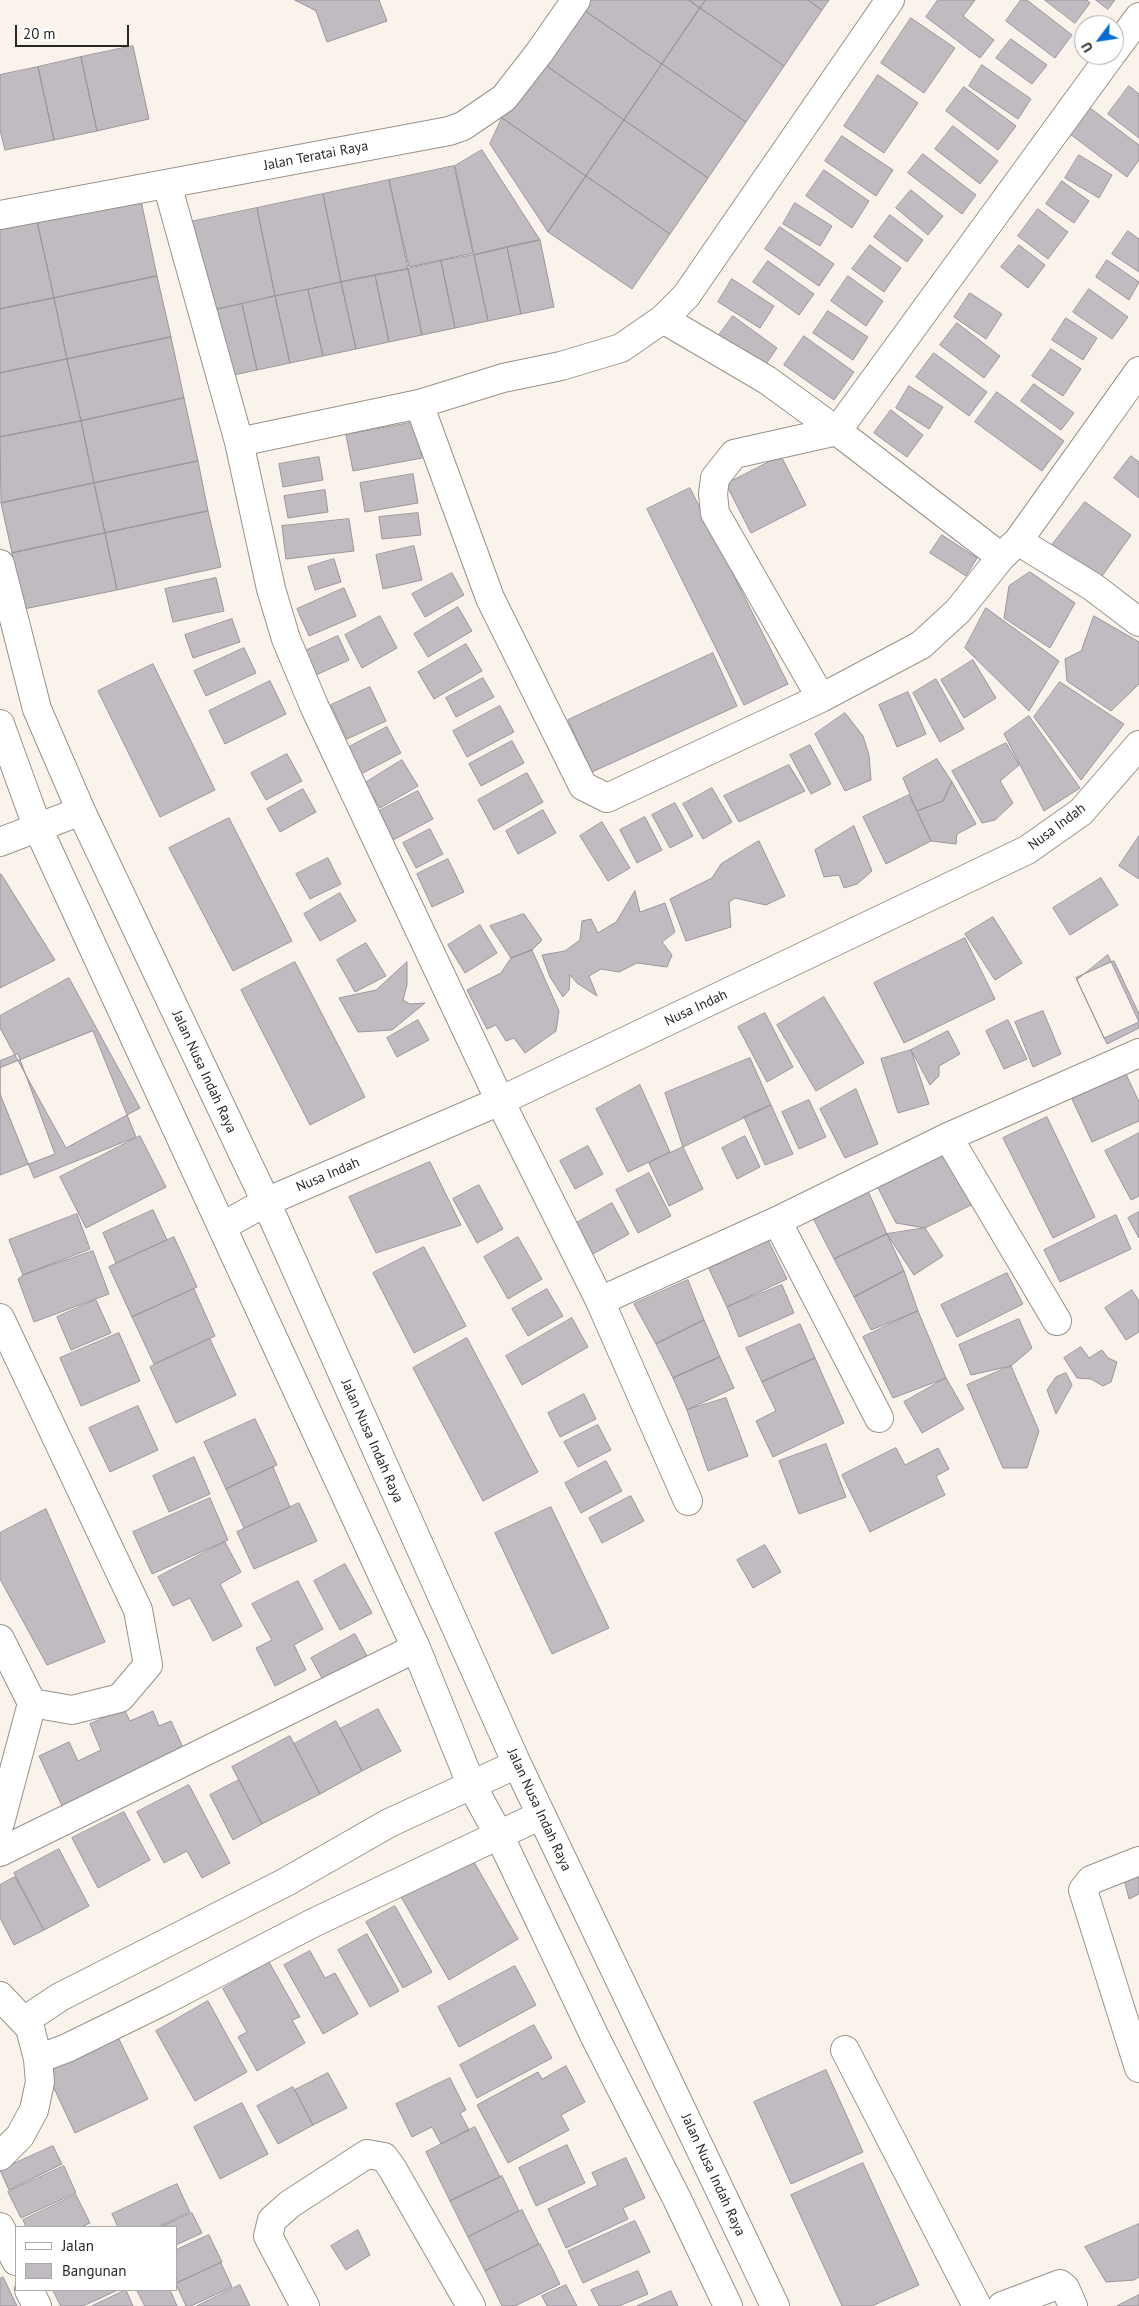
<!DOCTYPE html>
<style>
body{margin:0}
#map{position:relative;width:1139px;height:2306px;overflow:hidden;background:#faf3eb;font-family:"PT Sans",sans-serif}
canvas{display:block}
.legend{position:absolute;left:15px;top:2226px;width:162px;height:65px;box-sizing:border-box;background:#fff;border:1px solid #aaa9a8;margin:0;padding:6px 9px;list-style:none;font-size:15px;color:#2a2825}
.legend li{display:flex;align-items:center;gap:10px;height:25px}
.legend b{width:25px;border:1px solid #aaa9a8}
.north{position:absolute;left:1074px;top:15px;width:50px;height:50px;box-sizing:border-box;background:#fff;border:1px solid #aaa9a8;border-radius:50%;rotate:239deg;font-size:14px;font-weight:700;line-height:20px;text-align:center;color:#2a2825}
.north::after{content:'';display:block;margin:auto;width:18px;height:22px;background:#046bd4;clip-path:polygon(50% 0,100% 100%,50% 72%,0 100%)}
.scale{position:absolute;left:15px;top:25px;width:114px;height:22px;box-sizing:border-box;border:2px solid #2a2825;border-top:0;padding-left:6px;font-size:15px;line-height:18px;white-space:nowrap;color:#2a2825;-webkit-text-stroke:4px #fff;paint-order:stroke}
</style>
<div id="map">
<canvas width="1139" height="2306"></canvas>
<ul class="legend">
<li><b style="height:6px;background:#fff"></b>Jalan</li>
<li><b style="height:14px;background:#c0bac1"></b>Bangunan</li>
</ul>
<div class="north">U</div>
<div class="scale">20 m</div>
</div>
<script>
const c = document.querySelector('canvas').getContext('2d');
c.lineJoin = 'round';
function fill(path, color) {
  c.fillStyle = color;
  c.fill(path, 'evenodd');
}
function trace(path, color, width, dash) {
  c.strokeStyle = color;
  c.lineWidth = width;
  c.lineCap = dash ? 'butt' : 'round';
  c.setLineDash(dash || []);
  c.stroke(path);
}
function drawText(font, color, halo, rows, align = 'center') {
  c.font = font + ' "PT Sans",sans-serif';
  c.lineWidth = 4;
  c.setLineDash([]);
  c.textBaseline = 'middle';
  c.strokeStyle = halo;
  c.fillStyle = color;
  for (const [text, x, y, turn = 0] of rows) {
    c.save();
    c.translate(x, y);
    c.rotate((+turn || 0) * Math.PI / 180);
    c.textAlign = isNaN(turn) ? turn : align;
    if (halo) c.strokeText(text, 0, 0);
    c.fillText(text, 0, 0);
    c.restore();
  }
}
const building = new Path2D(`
 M295,0h84l8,21 -60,21 -11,-31z
 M583,0h106l11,8 -38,56 -84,-58z
 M689,0h17l-6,8z
 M706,0h102l14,10 -38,56 -84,-58z
 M808,0h21l-7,10z
 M938,0h37l-12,16 31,24 -14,18 -54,-41z
 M1021,0h6l45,35 -17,23 -49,-37z
 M1045,0h42l3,3 -15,20z
 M1096,0h19l-7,9z
 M578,6l84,58 -38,56 -83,-58z
 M700,8l84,58 -38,56 -84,-58z
 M911,18l44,30 -31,45 -43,-30z
 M1011,39l36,26 -15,19 -36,-26z
 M133,46l16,73 -52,12 -16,-74z
 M81,57l16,74 -43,9 -16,-73z
 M541,62l83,58 -38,56 -84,-58z
 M662,64l84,58 -38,56 -84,-58z
 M982,65l49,34 -13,20 -49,-33z
 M38,67l16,73 -49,10 -5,-20v-55z
 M878,75l40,28 -34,50 -40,-27z
 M1129,86l10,8v44l-31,-24z
 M964,87l52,39 -18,24 -52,-39z
 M1090,108l49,37v15l-12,17 -57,-43z
 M502,118l84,58 -38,56 -58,-88z
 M624,120l84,58 -38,56 -84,-58z
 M953,126l45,35 -18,23 -45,-35z
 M842,136l51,34 -17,26 -51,-35z
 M482,150l58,90 -66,15 -19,-89z
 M923,154l53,41 -14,19 -54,-41z
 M1079,155l33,20 -13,23 -34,-20z
 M454,166l19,87 -64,14 -20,-87z
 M824,170l45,31 -17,27 -46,-32z
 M586,176l84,58 -38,55 -84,-57z
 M389,180l19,89 -67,13 -18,-88z
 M1062,181l27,20 -15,22 -28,-19z
 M911,190l32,26 -15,19 -32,-27z
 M139,191l18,85 -103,22 -19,-86z
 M323,194l18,88 -66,14 -18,-88z
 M795,203l37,23 -12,20 -37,-22z
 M257,208l18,88 -66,15 -19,-89z
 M1038,209l30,23 -20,27 -30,-23z
 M35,212l19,86 -54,11v-89z
 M890,215l33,25 -16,22 -33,-25z
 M780,227l54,37 -15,22 -54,-37z
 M1128,231l11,8v33l-27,-18z
 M540,240l14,67 -33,7 -14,-67z
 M870,245l31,23 -17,24 -32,-23z
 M1019,245l26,20 -17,23 -27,-21z
 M507,247l14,67 -33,7 -14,-66z
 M474,255l14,66 -33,7 -14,-67z
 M1107,260l32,22 -10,18 -33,-23z
 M441,261l14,67 -33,7 -14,-66z
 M768,261l46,33 -15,21 -46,-33z
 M408,269l14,66 -33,7 -14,-67z
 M375,275l14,67 -33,7 -15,-67z
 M157,276l14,61 -104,22 -13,-61z
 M848,276l35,25 -17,25 -35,-25z
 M732,279l42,27 -14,22 -42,-26z
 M341,282l15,67 -33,7 -15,-66z
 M1089,289l39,28 -16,22 -39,-27z
 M308,290l15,66 -33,7 -15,-67z
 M970,293l32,21 -16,25 -32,-22z
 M275,296l15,67 -33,7 -15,-66z
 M54,298l13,61 -67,14v-64z
 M242,304l15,66 -33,7 -15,-66z
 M828,311l40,26 -15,23 -40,-27z
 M733,316l44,32 -13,19 -45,-32z
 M1066,318l31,20 -14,22 -31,-20z
 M957,323l43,33 -16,22 -44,-33z
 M804,336l50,36 -20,28 -50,-35z
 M171,337l13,61 -103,23 -14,-62z
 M1051,349l30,20 -18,27 -31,-20z
 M934,353l53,39 -18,24 -53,-39z
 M67,359l14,62 -81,16v-64z
 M1034,384l40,29 -13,17 -40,-29z
 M909,386l34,21 -14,22 -33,-21z
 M997,392l67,49 -22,30 -67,-49z
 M184,398l14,63 -104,22 -13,-62z
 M891,410l32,25 -16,22 -33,-24z
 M81,421l13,62 -93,20 -1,-66z
 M415,422l7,36 -69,13 -7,-36z
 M781,456l25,49 -55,28 -25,-49z
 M1131,456l8,6v36l-25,-20z
 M319,457l4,23 -40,7 -4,-23z
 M198,461l10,50 -103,22 -11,-50z
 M413,474l5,29 -53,9 -5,-29z
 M94,483l11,50 -93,20 -11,-50z
 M690,488l98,196 -44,21 -97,-196z
 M325,490l3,22 -40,6 -4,-22z
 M1085,502l46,33 -31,44 -48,-34z
 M208,511l13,56 -104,23 -12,-57z
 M418,513l3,22 -39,4 -3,-22z
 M349,519l5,32 -68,8 -4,-33z
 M105,533l12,57 -93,19 -12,-56z
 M942,535l35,23 -11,18 -36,-23z
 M414,546l8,34 -39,9 -7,-34z
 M334,559l7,23 -26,8 -7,-23z
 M1030,572l45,31 -25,45 -46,-30 5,-32z
 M452,573l12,22 -39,22 -13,-23z
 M216,578l8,33 -51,11 -8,-33z
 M344,588l12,28 -47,20 -12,-27z
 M458,607l14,24 -44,26 -14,-23z
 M986,608l73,53 -30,50 -64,-63z
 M380,616l17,32 -35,20 -17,-33z
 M1094,616l45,26v42l-28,27 -44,-30 -2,-22 16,-8z
 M232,619l8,23 -47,16 -8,-23z
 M338,636l11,24 -33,15 -11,-24z
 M466,644l16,27 -48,28 -16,-27z
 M244,648l12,25 -50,23 -12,-25z
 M713,653l24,53 -145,66 -24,-52z
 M973,660l23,38 -32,20 -23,-38z
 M153,664l62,126 -55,27 -62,-126z
 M483,678l11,19 -38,20 -10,-19z
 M936,679l28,50 -24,13 -27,-49z
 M270,681l16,33 -61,30 -16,-33z
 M1060,682l64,42 -43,56 -47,-63z
 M370,687l16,34 -39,18 -16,-34z
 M908,692l18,42 -29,13 -18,-42z
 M500,706l14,26 -47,25 -14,-26z
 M845,713l18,23 6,19 2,25 -26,11 -30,-57z
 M1029,716l51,72 -36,23 -40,-77z
 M387,727l14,26 -40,21 -14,-26z
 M512,741l12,22 -43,23 -12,-22z
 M1006,743l13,22 -19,16 13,22 -18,17 -13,3 -30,-52z
 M810,745l21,39 -20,10 -21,-39z
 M287,754l15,27 -36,19 -15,-27z
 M937,759l15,23 -9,19 -26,10 -14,-33z
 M402,760l16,26 -38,22 -15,-25z
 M789,765l16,26 -66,31 -15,-26z
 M527,773l16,29 -49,28 -16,-30z
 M952,782l24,42 -19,10 -1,10 -25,-3 -14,-30 26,-10z
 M712,788l20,34 -29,17 -20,-35z
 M303,789l13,23 -36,20 -13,-23z
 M418,791l15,28 -40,21 -14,-29z
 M909,795l22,46 -45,23 -23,-47z
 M675,803l18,33 -23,12 -18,-33z
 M543,810l13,23 -38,21 -12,-23z
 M645,817l17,33 -25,13 -17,-33z
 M229,818l63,123 -59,30 -64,-123z
 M602,822l28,46 -22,13 -28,-45z
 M854,826l18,45 -15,13 -13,4 -5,-13 -15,2 -9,-27z
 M430,829l13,25 -27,14 -13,-25z
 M1139,836v43l-20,-13z
 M759,841l26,55 -19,9 -31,-7 -6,4 2,25 -45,14 -16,-42 42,-21 9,-14z
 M328,858l13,26 -31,15 -14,-25z
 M448,859l16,33 -32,15 -15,-33z
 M1,874l54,86 -55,28v-113z
 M1101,878l17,27 -48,30 -17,-27z
 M635,891l5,21 25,-9 10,29 -13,10 10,13 -5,12 -30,-4 -18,9 -18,-3 -12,7 8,20 -20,-13 -7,-8 -1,15 -6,7 -13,-20 -8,-22 23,-4 15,-11 2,-19 9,-2 7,14 18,-11z
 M340,893l16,28 -36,20 -16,-27z
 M524,914l18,26 -10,10 -21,8 -21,-32z
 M993,917l29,46 -27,17 -30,-46z
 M480,925l17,28 -32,20 -17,-28z
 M965,938l30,61 -91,44 -30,-60z
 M366,943l20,33 -31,16 -18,-32z
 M532,950l27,61 -3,20 -31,22 -11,-15 -8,3 -10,-16 -9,4 -20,-39 34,-17 10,-15z
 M1108,955l31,67 -35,16 -27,-58z
 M1114,961l25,53v14l-32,16 -31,-66z
 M295,962l70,135 -55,28 -69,-135z
 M407,962v23l-4,15 7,4 15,-1 -33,27 -34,2 -19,-34 37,-8z
 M69,978l71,130 -74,40 -66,-120v-12z
 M824,997l40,66 -48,28 -39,-66z
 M1043,1011l18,43 -28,13 -18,-45z
 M765,1013l28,54 -26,15 -29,-55z
 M418,1020l11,20 -32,17 -10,-19z
 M1008,1020l19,39 -23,10 -18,-38z
 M93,1031l43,106 -102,41 -34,-84v-26z
 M948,1031l12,23 -21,12v10l-9,9 -19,-35z
 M911,1050l18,54 -31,9 -17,-54z
 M18,1054l37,100 -55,21v-114z
 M750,1058l21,47 -88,42 -18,-54z
 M1126,1074l13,28v19l-47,21 -20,-43z
 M640,1085l30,67 -42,20 -32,-63z
 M856,1089l22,55 -33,14 -25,-49z
 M809,1100l17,37 -27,12 -17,-37z
 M771,1105l22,49 -28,11 -21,-48z
 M1047,1117l48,100 -42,21 -50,-100z
 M1139,1133v63l-8,4 -26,-49z
 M140,1136l26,51 -80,41 -26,-51z
 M745,1136l15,31 -23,12 -15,-31z
 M946,1142l31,60 -52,26 -29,-5 -22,-43z
 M588,1146l15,28 -28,15 -15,-28z
 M683,1147l20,42 -34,17 -20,-43z
 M430,1162l31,63 -85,28 -27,-56z
 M649,1173l22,43 -33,17 -22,-43z
 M479,1185l24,44 -26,14 -24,-44z
 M868,1191l19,43 -53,25 -20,-39z
 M612,1203l17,31 -38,21 -18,-30z
 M153,1210l14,30 -51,23 -13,-30z
 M1139,1212v26l-11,-20z
 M77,1214l13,35 -67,26 -14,-35z
 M1116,1215l15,34 -71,33 -16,-32z
 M925,1228l18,28 -29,19 -27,-41z
 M887,1234l17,37 -50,26 -20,-38z
 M174,1237l23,50 -65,30 -23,-50z
 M518,1237l24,42 -34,20 -24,-42z
 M768,1240l19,39 -60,28 -18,-38z
 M424,1247l42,79 -52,27 -41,-80z
 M93,1251l16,43 -75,28 -16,-43 5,-4z
 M904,1271l14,40 -47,19 -17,-33z
 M1007,1273l16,31 -66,33 -16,-32z
 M688,1280l16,40 -48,24 -22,-40z
 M782,1285l12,28 -55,24 -12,-30z
 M194,1289l21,47 -61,28 -22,-47z
 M547,1289l16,27 -35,20 -16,-27z
 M1132,1290l7,11v31l-13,8 -21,-32z
 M96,1300l15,33 -40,17 -14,-33z
 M918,1311l28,67 -53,20 -30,-61z
 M572,1318l16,29 -66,38 -16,-29z
 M1019,1319l13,29 -21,18 -40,9 -12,-30z
 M704,1320l16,37 -47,21 -17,-34z
 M800,1324l15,34 -53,24 -16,-34z
 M119,1333l21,48 -59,25 -21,-48z
 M467,1338l71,134 -55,29 -70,-133z
 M210,1339l26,56 -60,28 -26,-56z
 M1081,1347l8,11 13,-8 6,8 9,4 -6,20 -8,4 -12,-7 -14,-1 -13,-20z
 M720,1357l14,31 -47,22 -14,-32z
 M815,1358l29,65 -71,34 -17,-36 20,-10 -14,-29z
 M1011,1366l28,65 -12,37h-24l-36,-83z
 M1066,1373l6,12 -16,29 -9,-24 9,-13z
 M946,1378l18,31 -42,24 -18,-31z
 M584,1394l12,25 -36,18 -12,-24z
 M726,1398l22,58 -40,15 -21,-61z
 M138,1406l20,44 -48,22 -21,-44z
 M255,1419l22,46 -51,24 -22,-47z
 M598,1425l13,25 -33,17 -14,-25z
 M826,1444l20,53 -47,17 -20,-53z
 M896,1448l9,17 33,-17 11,21 -13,7 9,19 -75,37 -28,-57z
 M194,1457l16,37 -41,18 -16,-36z
 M606,1461l16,30 -41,22 -16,-30z
 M273,1467l17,40 -46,21 -18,-39z
 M631,1496l13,25 -42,22 -13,-25z
 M210,1498l18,42 -76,34 -19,-42z
 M299,1503l18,38 -63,28 -17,-37z
 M551,1507l58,121 -57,26 -57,-121z
 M46,1509l59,133 -58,23 -47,-86v-46z
 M225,1542l16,30 -21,12 22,42 -29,15 -23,-43 -17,8 -15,-29z
 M765,1545l16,27 -28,16 -16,-28z
 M345,1564l27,49 -32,17 -26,-49z
 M298,1581l25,48 -29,16 12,25 -31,16 -19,-38 16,-8 -20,-36z
 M355,1634l17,31 -44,24 -17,-31z
 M124,1709l6,12 23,-10 6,15 12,-5 14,31 -122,56 -24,-52 30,-14 9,19 23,-11 -11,-26z
 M378,1709l23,42 -39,20 -22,-42z
 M336,1721l26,50 -42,23 -26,-50z
 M290,1736l30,58 -58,30 -30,-57z
 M239,1780l23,44 -29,16 -23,-45z
 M189,1785l41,78 -28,15 -15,-27 -23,12 -27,-51z
 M124,1812l26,48 -52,28 -26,-50z
 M59,1849l30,57 -45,24 -30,-57z
 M470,1855l48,84 -69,41 -49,-85z
 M1139,1868v26l-10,5 -6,-24z
 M15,1877l29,53 -30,15 -14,-27v-33z
 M395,1906l37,66 -29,16 -37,-66z
 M367,1934l32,57 -29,16 -32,-57z
 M310,1951l15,27 10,-5 23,41 -35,20 -39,-69z
 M269,1962l31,55 -8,3 13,23 -48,28 -19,-34 9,-5 -24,-43z
 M515,1966l21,39 -77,42 -21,-40z
 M208,2001l39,71 -52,29 -39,-70z
 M534,2025l18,33 -75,40 -17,-33z
 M115,2031l33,68 -73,34 -32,-68z
 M566,2066l19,36 -24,13 8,15 -61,33 -31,-58 61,-33 4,7z
 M826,2070l37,82 -72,32 -37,-82z
 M328,2073l19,35 -34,17 -18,-35z
 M450,2078l16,32 -6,3 9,17 -28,14 -9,-17 -20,10 -16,-33z
 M293,2087l20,38 -35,19 -21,-38z
 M242,2103l26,51 -48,25 -26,-52z
 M475,2127l25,50 -50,24 -24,-49z
 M567,2145l18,38 -49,23 -17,-38z
 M53,2146l9,18 -53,26 -9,-20z
 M626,2158l19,40 -22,10 5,11 -62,29 -18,-39 50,-24 -6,-12z
 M863,2163l56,122 -47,21h-30l-51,-111z
 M64,2166l12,27 -55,25 -13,-26z
 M502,2176l17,35 -51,26 -18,-36z
 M177,2184l13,28 -32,15h-40l-6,-13z
 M76,2195l14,28 -9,4h-55l-3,-7z
 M522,2210l17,34 -54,27 -17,-34z
 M192,2213l10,20 -26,12v-18h-15z
 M635,2221l15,31 -67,31 -15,-32z
 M1139,2224v53l-5,3 -28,2 -21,-35z
 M358,2230l12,25 -24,15 -15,-24z
 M209,2235l13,27 -46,21v-33z
 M540,2244l20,40 -45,22h-13l-17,-35z
 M221,2263l11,24 -41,19h-5l-10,-22z
 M638,2271l10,23 -29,12h-20l-8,-16z
 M3,2277l14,29h-17v-27z
 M240,2285l10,21h-53z
 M566,2285l11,21h-30l-5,-10z
 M53,2290h65l-35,16h-22z
 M126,2290l7,16h-41z
 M137,2290h33l7,16h-32z
 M671,2291l7,15h-41z
 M1139,2295v11h-22z`);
const minor = new Path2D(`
 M1114,51l25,-34
 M167,184l72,258 32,147 15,50 29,69 185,393 100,200 88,200
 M0,215l449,-84 14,-5 41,-28 35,-45 37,-53
 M663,319l104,61 70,51 164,126
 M419,404l71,194 93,188 24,12 214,-100 100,-53 37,-34 43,-54 17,-16 121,-170
 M239,442l180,-38 84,-26 58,-12 60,-18 42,-29 23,-23 204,-296
 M1018,541l75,46 46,35
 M0,564l37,145 44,102 185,391 251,562 258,542
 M821,698l-106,-185 -2,-19 2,-16 19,-24 103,-23 274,-376
 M0,724l37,102 379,822 55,136 29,53 95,200 82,162 51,107
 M0,842l81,-31
 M948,1137l109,184
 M777,1221l102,197
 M223,1226l43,-24 234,-101 527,-251 54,-38 58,-67
 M600,1301l177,-80 171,-84 191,-84
 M0,1318l138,292 10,55 -28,33 -48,12 -40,-7
 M0,1639l32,64 -32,120
 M0,1852l416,-204
 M1139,1861l-48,19 -8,10 56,178
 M0,1996l30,32 8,31 2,23 -6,28 -14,26 -20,20
 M24,2021l36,-24 226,-115 103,-59 128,-59
 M845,2050l132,256
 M38,2059l29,-11 100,-49 146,-76 228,-108
 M0,2227l16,34
 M29,2290l8,16
 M305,2306l-37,-70 4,-16 18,-16 77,-50 17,3 8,11 79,138
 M1002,2306l58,-22 5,4 8,18`);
const streetNames = [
 ["Jalan Teratai Raya",316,156,-11],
 ["Nusa Indah",1057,827,-37],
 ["Nusa Indah",696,1008,-25],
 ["Jalan Nusa Indah Raya",204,1072,65],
 ["Nusa Indah",328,1175,-23],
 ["Jalan Nusa Indah Raya",372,1441,66],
 ["Jalan Nusa Indah Raya",539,1810,65],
 ["Jalan Nusa Indah Raya",713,2175,65]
];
fill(building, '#c0bac1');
trace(building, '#9b959c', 1);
trace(minor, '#98928b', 30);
trace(minor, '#fff', 28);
drawText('14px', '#2a2825', '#fff', streetNames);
</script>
